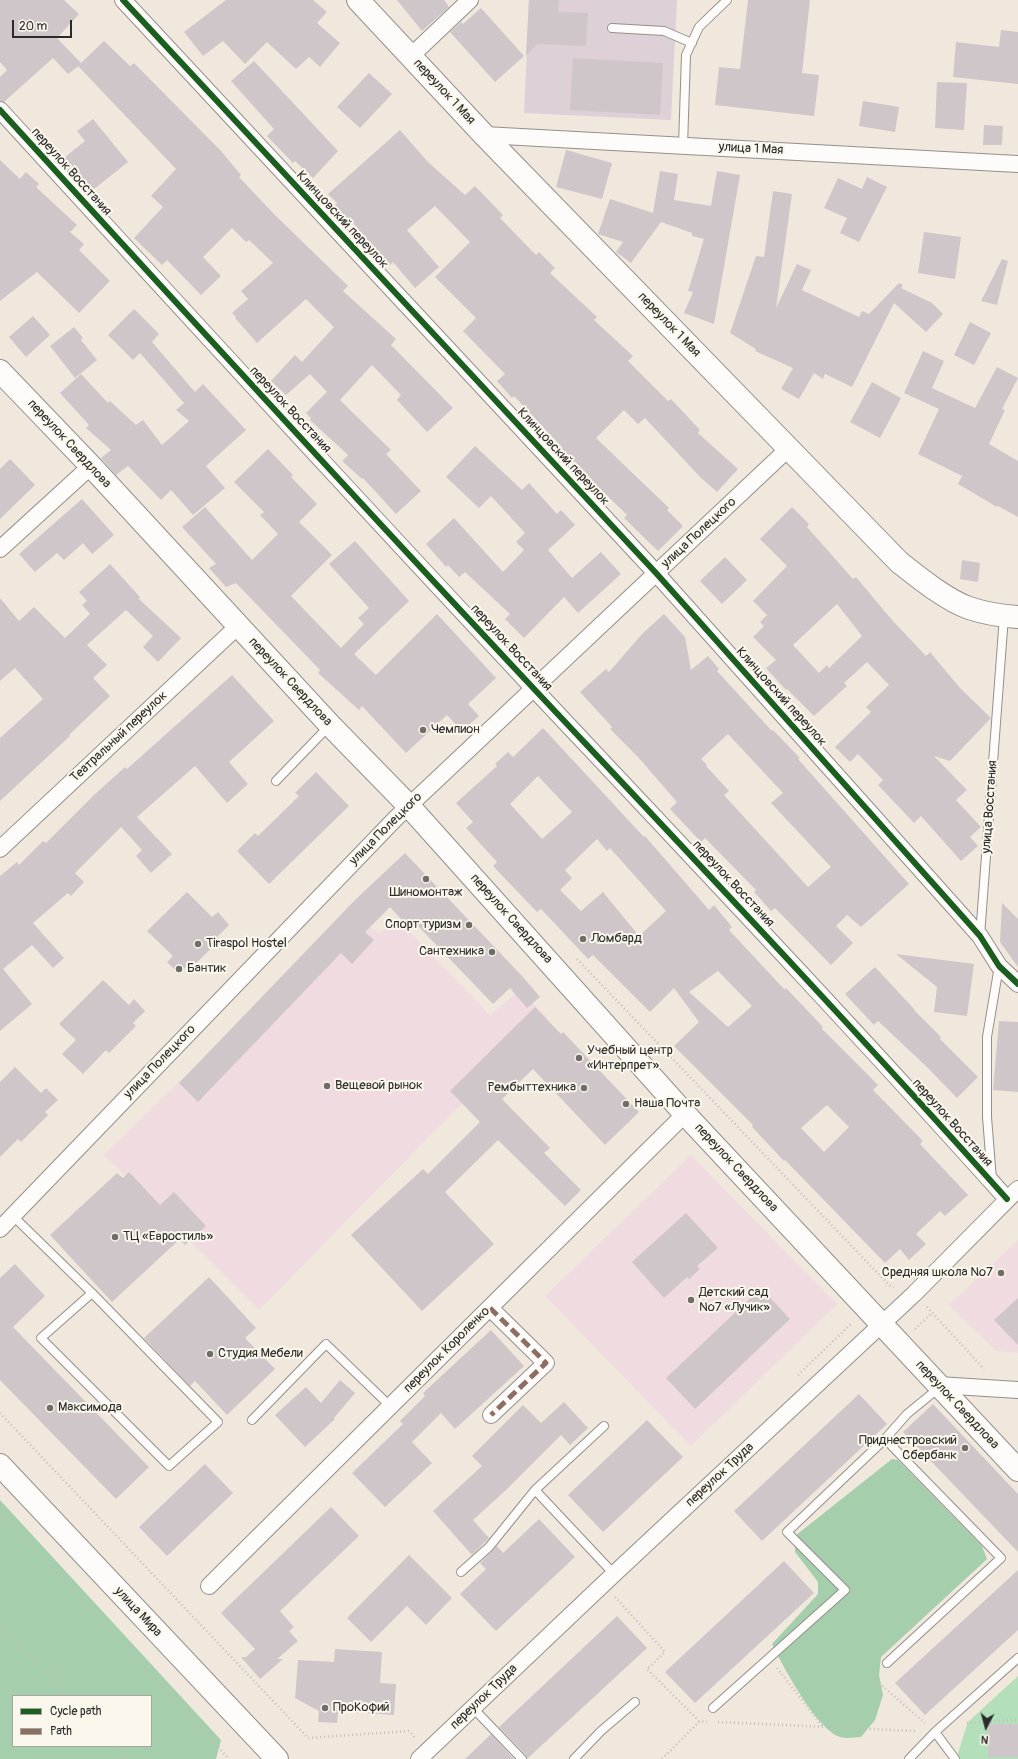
<!DOCTYPE html>
<meta charset="utf-8">
<style>
body{margin:0}
#map{position:relative;width:1018px;height:1759px;overflow:hidden;background:#f0e8dd;font-family:Pangolin,sans-serif}
canvas{display:block}
.legend{position:absolute;left:12px;top:1695px;width:140px;height:52px;box-sizing:border-box;background:#fbf7ec;border:1px solid #a8a59f;margin:0;padding:5px 7px;list-style:none;font-size:12px;color:#2b2b2b}
.legend li{display:flex;align-items:center;gap:8px;height:20px}
.legend b{width:20px;border:1px solid #a8a59f}
.north{position:absolute;left:966px;top:1707px;width:40px;height:40px;-webkit-text-stroke:3px #fbf7ec;paint-order:stroke;rotate:186deg;font-size:11px;font-weight:700;line-height:16px;text-align:center;color:#2b2b2b}
.north::after{content:'';display:block;margin:auto;width:14px;height:18px;background:#2b2b2b;clip-path:polygon(50% 0,100% 100%,50% 72%,0 100%)}
.scale{position:absolute;left:12px;top:20px;width:60px;height:18px;box-sizing:border-box;border:2px solid #2b2b2b;border-top:0;padding-left:5px;font-size:12px;line-height:14px;white-space:nowrap;color:#2b2b2b;-webkit-text-stroke:3px #fbf7ec;paint-order:stroke}
</style>
<div id="map">
<canvas width="1018" height="1759"></canvas>
<ul class="legend">
<li><b style="height:5px;background:#1b5e20"></b>Cycle path</li>
<li><b style="height:5px;background:#8d6e63"></b>Path</li>
</ul>
<div class="north">N</div>
<div class="scale">20 m</div>
</div>
<script>
const c = document.querySelector('canvas').getContext('2d');
c.lineJoin = 'round';
function fill(path, color) {
  c.fillStyle = color;
  c.fill(path, 'evenodd');
}
function trace(path, color, width, dash) {
  c.strokeStyle = color;
  c.lineWidth = width;
  c.lineCap = dash ? 'butt' : 'round';
  c.setLineDash(dash || []);
  c.stroke(path);
}
function drawText(font, color, halo, rows, align = 'center') {
  c.font = font + ' Pangolin,sans-serif';
  c.lineWidth = 4;
  c.setLineDash([]);
  c.textBaseline = 'middle';
  c.strokeStyle = halo;
  c.fillStyle = color;
  for (const [text, x, y, turn = 0] of rows) {
    c.save();
    c.translate(x, y);
    c.rotate((+turn || 0) * Math.PI / 180);
    c.textAlign = isNaN(turn) ? turn : align;
    if (halo) c.strokeText(text, 0, 0);
    c.fillText(text, 0, 0);
    c.restore();
  }
}
const built = new Path2D(`
 M352,913l27,20 19,-13 92,95 30,-25 27,27 -288,293 -155,-155z
 M691,1155l146,149 -146,142 -146,-150z
 M1018,1240v113l-22,-2 -47,-46z`);
const industrial = new Path2D(`
 M529,0h148l-6,120 -147,-7z`);
const green = new Path2D(`
 M1018,1676v83h-62l12,-37z`);
const forest = new Path2D(`
 M892,1459l6,1 84,86 5,13 -106,98 -2,18 4,20 -8,25 -14,17c-6,0 -15,2 -21,0 -24,-8 -57,-71 -68,-93l46,-50v-12l-23,-30v-16z
 M0,1500l221,240 -5,19h-216zM13,1696h138v50h-138z`);
const building = new Path2D(`
 M0,0h64l15,14 -22,24 24,25 23,-22 26,25 4,-3 87,88 20,24 -2,2 35,37 74,72 -5,5 53,48 -5,6 62,63 -26,24 -30,-32 4,-5 -29,-30 -32,35 51,50 -5,4 35,37 -25,23 -33,-36 -1,1 -20,-18 6,-6 -38,-35 1,-2 -5,-5 21,-21 -17,-18 -24,21 -15,-14 24,-26 7,7 32,-35 -28,-28 -49,44 -22,-25 1,-1 -4,-4 16,-14 -7,-8 32,-28 -24,-23 -3,2 -14,-14 -29,29 18,19 -20,19 -34,-35 -5,5 -28,-27 29,-31 -12,-11 25,-27 -98,-103 2,-1 -12,9 -15,-16 -49,44 -4,-1v-24l7,-7 -7,-8z
 M226,0h87l14,12 -10,11 23,20 -20,24 -11,-10 -13,12 -29,-27 -22,22 -22,-23 -20,15 -19,-24z
 M397,0h47l5,7 -27,24z
 M529,0h30l-1,12 30,1 -2,33 -48,-2 -12,11z
 M748,0h62l-8,73 17,2 -5,41 -99,-11 4,-38 21,2z
 M481,8l43,48 -29,26 -45,-50 11,-10 2,2z
 M1001,30l17,2v52l-65,-7 3,-35 43,5z
 M573,58l90,5 -3,52 -90,-5z
 M254,61l84,90 -25,27 -18,-17 -2,2 -26,-27 7,-7 -43,-48z
 M369,73l23,21 -32,34 -23,-21z
 M937,82l30,1 -3,47 -29,-2z
 M863,101l36,6 -4,25 -36,-6z
 M93,119l35,43 -39,31 -29,-32 25,-20 -8,-10z
 M984,125l19,1 -1,19h-19z
 M400,130l28,32 37,33 10,-9 28,29 -3,3 36,37 3,-3 16,16 -5,5 47,44 -3,3 39,36 -5,5 40,40 3,-2 29,31 -2,3 40,36 -21,23 -17,-15 -55,-59 -7,6 -14,-14 -28,28 73,70 -2,2 16,16 -25,25 -34,-33 3,-3 -38,-37 1,-1 -29,-29 1,-1 -48,-51 -2,2 -15,-17 8,-7 -42,-43 13,-13 -41,-41 35,-35 -35,-36 -28,24 32,37 -24,21 -22,-26 -4,4 -40,-48 -2,2 -13,-13 3,-4 -9,-9z
 M566,150l46,13 -10,36 -46,-12z
 M0,160l20,19 6,-7 13,12 -3,3 41,38 -7,7 14,12 -5,6 31,31 -31,32 -42,-41 -37,29z
 M660,171l18,3 -4,26 37,6 6,-35 23,4 -26,149 -30,-11 9,-21 -5,-1 16,-52 -12,-3v-3l-31,-11 -30,41 -15,-11 7,-10 -25,-8 12,-35 43,14z
 M867,177l20,10 -28,55 -19,-9 7,-15 -23,-10 14,-30 24,11z
 M773,191l19,3 -16,114 21,-44 14,6 -9,20 57,27 3,-6 7,3 30,-31 4,2 -2,3 31,15 11,11 -17,18 -32,-29 -42,84 -27,-13 -2,5 -9,-6 -15,26 -18,-10 12,-21 -38,-17 1,-2 -26,-16 26,-77 8,1z
 M924,232l37,5 -6,42 -37,-6z
 M1002,259l6,2 -11,44 -16,-4z
 M134,309l25,25 -7,8 43,50 8,-8 43,46 -40,36 19,22 -32,27 -22,-25 -10,10 -33,-34 -12,9 -15,-17 10,-8 -25,-22 3,-3 -29,-32 21,-19 27,29 2,-2 26,24 7,-5 19,25 27,-24 -13,-11 8,-7 -44,-50 -7,7 -25,-25z
 M33,316l17,19 -24,22 -17,-20z
 M970,322l21,11 -17,32 -20,-10z
 M74,327l9,11 -2,2 16,20 -22,18 -25,-32z
 M923,351l21,10 -12,27 43,20 22,-41 21,11 -16,31 3,1 -16,34 29,17v56l-20,-11 -1,1 -39,-23 4,-8 -44,-22 21,-45 -35,-16z
 M872,382l29,16 -21,40 -30,-16z
 M475,446l47,44 7,-7 28,31 4,-4 14,15 -27,25 24,28 29,-26 20,22 -43,39 -14,-16 -40,41 -19,-19 5,-5 -45,-42 -6,5 -11,-12 -2,2 -20,-23 28,-26 49,54 21,-22 -8,-8 9,-9 -34,-37 -12,12 -33,-31z
 M268,449l25,26 -2,2 26,27 -18,18 33,33 -41,41 50,52 23,-24 -6,-6 11,-10 -40,-44 26,-23 54,60 -55,53 22,21 61,-61 59,64 -28,26 11,12 -17,15 -15,-16 -41,38 -44,-47 -3,4 -41,-37 2,-3 -84,-87 -10,4 -17,-19 7,-4 -34,-37 23,-20 47,53 26,-26 -18,-19 4,-3 -30,-30z
 M10,459l25,26 -35,34v-50z
 M82,499l32,36 -22,19 -9,-11 -19,17 -7,-7 -22,19 -16,-18z
 M792,507l17,17 -2,3 46,52 3,-2 36,43 34,36 4,-4 30,36 31,30 -41,43 -16,-5 33,34 -11,10 25,27 -11,10 8,9 -17,15 -40,-45 -7,7 -36,-38 5,-5 -25,-26 -8,8 -15,-15 36,-35 -5,-5 23,-22 -22,-23 -23,21 3,3 -33,30 -27,-27 -1,1 -20,-22 10,-8 -23,-23 11,-11 -4,-4 7,-7 -14,-14 34,-35 -27,-27zM837,604l25,32 -33,32 -2,-3 -8,8 -26,-28z
 M725,557l22,23 -25,24 -22,-23z
 M962,560l18,3 -2,19 -18,-3z
 M110,564l30,33 -1,2 42,39 -23,24 -15,-15 10,-11 -27,-26 -39,35 20,20 -14,13 17,18 -41,39 1,1 -70,65v-63l43,-39 -28,-31 -15,13v-83l19,23 15,-14 31,31 25,-24 -8,-9 5,-4 -8,-9z
 M664,614l21,23 6,33 17,-14 11,13 -2,2 55,60 1,-1 27,28 -2,1 111,125 -48,43 -14,-12 -11,11 17,17 -22,22 -56,-57 -4,3 -17,-19 2,-2 -51,-52 -4,4 -31,-33 7,-7 -39,-45 -28,-28 2,-2 -32,-35 26,-23 3,3 33,-38zM728,734l55,59 -12,10 60,64 -23,20 -84,-92 5,-4 -23,-25 1,-1 -6,-6z
 M232,675l42,46 -45,41 19,22 -21,19 -32,-37 -58,51 35,37 -21,19 -15,-17 6,-6 -21,-23 -46,46 9,9 -13,14 -3,-3 -35,30 31,35 -11,10 -21,-23 -29,24 29,35 -32,27v-155l17,-14 2,3 24,-24 3,2 47,-47 32,-29 2,2z
 M543,728l101,109 1,-1 64,74 5,-5 18,22 -3,3 56,60 1,-2 37,39 -1,2 56,56 -5,5 50,51 -3,3 48,51 -23,21 -5,-5 -24,23 10,10 -17,16 -9,-11 -15,14 -100,-103 -1,1 -32,-34 1,-2 -79,-79 25,-24 -25,-34 -24,24 -57,-57 -5,4 -47,-50 -4,3 -44,-46 4,-4 -31,-34 7,-6 -17,-19 41,-37 -2,-2 13,-12 5,5zM538,776l34,36 -30,27 -32,-35zM597,839l10,12 3,-3 56,63 -27,25 -36,-44 -22,19 -21,-21 12,-12 -7,-8zM718,971l34,35 -24,21 -39,-35zM827,1105l22,22 -25,25 -23,-24z
 M316,772l33,34 -80,78 -32,-33 18,-18 3,3 41,-40 -4,-3z
 M405,853l118,124 17,20 -13,11 -17,-20 -17,16 -76,-79 -6,5 -21,-23 -25,25 9,8 -22,24 -11,-11 -143,149 -19,-19 177,-184z
 M187,892l25,25 6,-5 11,13 -12,12 3,3 -27,26 -3,-3 -11,11 -12,-12 6,-6 -26,-25z
 M1002,903l16,16v48l-18,-25z
 M896,954l78,10 -7,52 -33,-4 3,-25z
 M875,967l40,43 -2,-1 28,28 -1,2 38,38 -21,21 -29,-30 -50,-47 -4,4 -29,-31z
 M103,980l26,25 5,-6 11,12 -12,12 3,3 -27,27 -3,-3 -23,24 -21,-20 14,-14 -17,-16z
 M535,1007l26,27 2,-2 76,80 -34,33 -72,-76 -31,30 48,49 -6,5 37,37 -16,16 -67,-66 -53,52 49,52 -72,67 -71,-76 72,-66 5,5 52,-52 -30,-31z
 M999,1021l19,1v70l-25,-2z
 M15,1067l26,26 5,-5 12,12 -13,12 3,3 -27,27 -3,-3 -18,18v-75z
 M129,1172l31,33 14,-13 32,34 -21,19 -5,-6 -68,63 -62,-67 67,-62 6,5z
 M686,1213l32,35 -21,18 3,3 -11,10 -2,-2 -23,21 -32,-36z
 M15,1264l30,32 -32,31 136,140 -33,32 -116,-119v-102z
 M209,1277l47,51 -11,10 30,31 -48,46 -32,-34 -5,5 -46,-48z
 M761,1288l29,31 -95,90 -29,-31z
 M1018,1298v47l-24,-25z
 M491,1330l33,36 -69,63 -14,-16 -29,29 20,21 -47,44 -33,-34 51,-49 -3,-3 25,-25 -2,-3z
 M340,1380l15,13 -21,25 1,1 -30,28 -30,-32 31,-28 15,16z
 M859,1394l28,30 -125,117 -28,-30z
 M564,1402l24,26 -18,17 -9,-10 -55,55 -33,30 16,18 -17,17 -39,-44 49,-45 -10,-10 51,-51 18,18z
 M933,1404l85,90v58l-115,-120z
 M647,1420l36,37 -80,75 -35,-37z
 M205,1464l28,29 -66,63 -28,-29z
 M331,1507l28,29 -79,75 14,16 -5,4 9,10 -21,18h6l-23,20 -19,-22h5l9,-8 -34,-36z
 M539,1519l36,38 -79,74 -36,-37 26,-25 -6,-6 17,-17 6,7z
 M409,1555l43,43 -26,27 -19,-19 -36,36 -24,-24z
 M784,1561l30,32 -119,110 -30,-31z
 M1018,1570v60l-93,85 -30,-32z
 M617,1616l30,32 -120,111 -1,-4 -27,-28z
 M335,1649l47,3 -2,31 16,1 -2,31 -56,-4 -1,12 -19,-1 1,-11 -24,-13 3,-38 36,2z
 M988,1724h30v33h-30z
 M491,1734l23,25h-49l24,-23z`);
const path = new Path2D(`
 M577,959l312,326 5,2
 M927,1307l57,62
 M915,1329l17,-16
 M798,1375l54,-52
 M0,1413l308,325 101,-7 6,7
 M0,1513l229,246
 M615,1597l50,55 -18,17 52,52 8,1
 M0,1625l67,71
 M777,1668l46,59
 M878,1672l-5,6 52,45
 M718,1722l199,9
 M967,1723l51,-3
 M115,1746l12,13
 M662,1759l38,-38`);
const lane = new Path2D(`
 M612,28l52,3 28,12
 M683,146l3,-91 13,-28 28,-27
 M276,781l54,-56
 M980,936l24,-320
 M992,1180l-5,-63v-80l12,-71
 M13,1216l79,77 126,129 -49,44 -128,-128 51,-45
 M252,1420l74,-76 64,62
 M885,1439l116,119 -114,105
 M535,1490l79,84
 M461,1572l28,-25 46,-57 69,-64
 M473,1708l49,51
 M713,1708l132,-118 -58,-58 98,-93 22,-25 33,-27
 M935,1732l20,27
 M574,1759l27,-28 34,-29
 M909,1759l26,-27 83,-74`);
const street = new Path2D(`
 M123,0l533,573 324,363 19,30 19,18
 M411,56l59,-56
 M0,110c178,195 356,389 536,581 158,168 317,336 471,508
 M484,135l534,29
 M0,549l91,-83
 M0,849l238,-223
 M0,1229l396,-411 393,-370
 M490,1308l56,55 -55,52
 M938,1385l80,5
 M209,1586l476,-472
 M419,1759l195,-185 300,-280 104,-105`);
const secondary = new Path2D(`
 M358,0l126,135 415,427c19,15 47,38 70,46 15,5 33,8 49,9
 M0,371l91,95 239,259 78,80 277,309 333,356`);
const primary = new Path2D(`
 M0,1465l277,294`);
const quiet = new Path2D(`
 M490,1308l56,55 -55,52`);
const cycleway = new Path2D(`
 M123,0l533,573 324,363 19,30 19,18
 M0,110c178,195 356,389 536,581 158,168 317,336 471,508`);
const markers = [
 [423,730,4,"#706d69"],
 [426,879,4,"#706d69"],
 [469,925,4,"#706d69"],
 [583,939,4,"#706d69"],
 [198,944,4,"#706d69"],
 [492,952,4,"#706d69"],
 [179,969,4,"#706d69"],
 [579,1058,4,"#706d69"],
 [327,1086,4,"#706d69"],
 [584,1088,4,"#706d69"],
 [626,1104,4,"#706d69"],
 [115,1237,4,"#706d69"],
 [1001,1273,4,"#706d69"],
 [691,1300,4,"#706d69"],
 [210,1354,4,"#706d69"],
 [50,1408,4,"#706d69"],
 [965,1448,4,"#706d69"],
 [325,1708,4,"#706d69"]
];
const streetNames = [
 ["переулок 1 Мая",444,92,47],
 ["улица 1 Мая",751,149,3],
 ["переулок Восстания",71,172,48],
 ["Клинцовский переулок",342,220,47],
 ["переулок 1 Мая",669,325,46],
 ["переулок Восстания",290,410,47],
 ["переулок Свердлова",69,444,47],
 ["Клинцовский переулок",563,457,47],
 ["улица Полецкого",699,533,-43],
 ["переулок Восстания",511,648,47],
 ["переулок Свердлова",290,682,47],
 ["Клинцовский переулок",781,697,48],
 ["Театральный переулок",119,737,-43],
 ["улица Восстания",990,807,-86],
 ["улица Полецкого",386,829,-45],
 ["переулок Восстания",733,884,47],
 ["переулок Свердлова",511,919,48],
 ["улица Полецкого",160,1062,-46],
 ["переулок Восстания",952,1123,48],
 ["переулок Свердлова",736,1168,47],
 ["переулок Короленко",447,1350,-45],
 ["переулок Свердлова",957,1405,47],
 ["переулок Труда",720,1475,-43],
 ["улица Мира",138,1612,47],
 ["переулок Труда",484,1697,-44]
];
const poiNames = [
 ["Чемпион",431,730],
 ["Шиномонтаж",426,893,"center"],
 ["Спорт туризм",461,925,"right"],
 ["Ломбард",591,939],
 ["Tiraspol Hostel",206,944],
 ["Сантехника",484,952,"right"],
 ["Бантик",187,969],
 ["Учебный центр",587,1051],
 ["«Интерпрет»",587,1066],
 ["Вещевой рынок",335,1086],
 ["Рембыттехника",576,1088,"right"],
 ["Наша Почта",634,1104],
 ["ТЦ «Евростиль»",123,1237],
 ["Средняя школа №7",993,1273,"right"],
 ["Детский сад",699,1293],
 ["№7 «Лучик»",699,1308],
 ["Студия Мебели",218,1354],
 ["Максимода",58,1408],
 ["Приднестровский",957,1441,"right"],
 ["Сбербанк",957,1456,"right"],
 ["ПроКофий",333,1708]
];
fill(built, '#f0dbe1');
fill(industrial, '#ddd1d7');
fill(green, '#b3dfba');
fill(forest, '#a5ceac');
fill(building, '#cfc6ca');
trace(lane, '#948f8a', 10);
trace(street, '#948f8a', 18);
trace(secondary, '#948f8a', 24);
trace(primary, '#948f8a', 24);
trace(path, '#bfbebb', 2.5, [1, 3]);
trace(lane, '#fdfcfa', 8);
trace(street, '#fdfcfa', 16);
trace(secondary, '#fdfcfa', 22);
trace(primary, '#fdfcfa', 22);
trace(quiet, '#8d6e63', 5, [10, 5]);
trace(cycleway, '#1b5e20', 6);
for (const [x, y, r, color] of markers) {
  const dot = new Path2D();
  dot.arc(x, y, r, 0, 2 * Math.PI);
  c.fillStyle = color;
  c.fill(dot);
  trace(dot, '#fbf7ec', 1.5);
}
drawText('13px', '#2b2b2b', '#fbf7ec', streetNames);
drawText('13px', '#2b2b2b', '#fbf7ec', poiNames, 'left');
</script>
